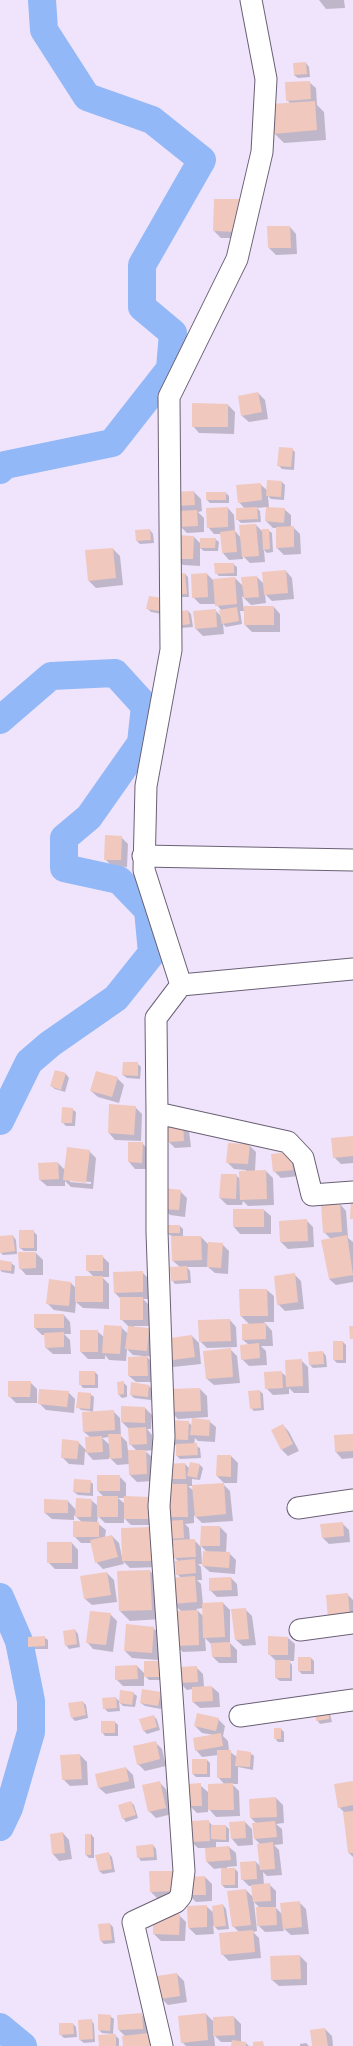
<!DOCTYPE html>
<style>
body{margin:0}
canvas{display:block;background:#efe4fb}
</style>
<canvas width="353" height="2046"></canvas>
<script>
const c = document.querySelector('canvas').getContext('2d');
c.lineJoin = 'round';
function fill(path, color) {
  c.fillStyle = color;
  c.fill(path, 'evenodd');
}
function trace(path, color, width, dash) {
  c.strokeStyle = color;
  c.lineWidth = width;
  c.lineCap = dash ? 'butt' : 'round';
  c.setLineDash(dash || []);
  c.stroke(path);
}
const shadow = new Path2D(`
 M319,0h25l1,8 -19,1z
 M306,63l3,4 1,10 -12,1 -4,-3z
 M309,82l7,6 1,17 7,7 2,28 -42,3 -10,-10 17,-29 -4,-4z
 M239,200l7,7 -1,31h-24l-7,-7z
 M290,227l6,7 1,20 -21,1 -7,-7z
 M258,393l7,7 3,19 -19,3 -7,-6z
 M193,404l35,1 7,7 -1,22 -35,-1 -6,-7z
 M292,449l3,3 -1,18 -12,-1 -4,-4z
 M282,482l3,3 -1,15 -13,-1 -3,-3 1,12 15,1 7,6v12h2l7,7 1,20 -17,1 -7,-7v-20h-4l-7,-7 1,-14 -10,1 3,3 1,11 -20,1 -4,-4 8,-10 -6,-7 21,-18 8,7z
 M194,492l7,7 1,12 -4,1 6,6v14l-17,1 -7,-7 1,-14 -6,-6z
 M226,493l3,3v7h-19l-3,-3z
 M228,508l6,7 1,16 6,7 15,-13 7,7 5,-2 4,3 1,19 -6,1 -3,-3 1,12 -15,1 -7,-7v3l-14,1 -6,-7 -2,-19h-7l-6,-7z
 M150,530l3,4 1,9 -14,1 -3,-3z
 M194,537l7,7 14,-5 4,3 -1,9h-14l-4,-3v18l-17,-1 -7,-7z
 M113,549l7,7 3,29 -27,3 -7,-7z
 M233,564l4,3v9h-18l-3,-3z
 M286,571l6,7 2,21 -22,2 -7,-7 1,9 -15,2 -9,-9 2,15h-4l2,13 -16,3 -3,-3 1,10 -21,2 -7,-7 -2,-17 21,-2 6,6 1,-5 -6,-7h-16l-7,-7 14,-23 6,6 22,-2 9,9 13,-10 7,7z
 M185,574l3,3 1,20h-8l-3,-3z
 M162,599v15l-11,-2 -4,-4z
 M274,607l6,7v18h-28l-7,-7z
 M188,611l3,3 2,13 -12,1 -5,-16z
 M121,837l7,7 -1,23 -15,-1 -7,-7z
 M137,1063l4,4 -1,12 -13,-1 -4,-3z
 M55,1071l11,3 3,4 -4,14 -10,-3 -4,-3z
 M117,1078l7,7 -5,18 -21,-6 -7,-6z
 M135,1107l7,7 -1,27 -26,-1 -6,-7z
 M72,1109l4,3 -1,14h-9l-4,-4z
 M182,1124l7,7 2,16 -16,1 -6,-6z
 M353,1138v25l-12,1 -7,-7z
 M142,1143l7,7v19h-14l-6,-7z
 M249,1145l7,7 -1,19h11l7,7 1,27 -26,1 -5,-5 -1,4h-15l-7,-7 16,-23 4,4 6,-7v-2l-12,-1 -7,-7z
 M89,1151l7,7 -3,31 -22,-2 -6,-6v5h-18l-7,-6 18,-17 7,7zM70,1180l21,2v2l-21,-2z
 M291,1153l8,23 -18,2 -7,-7z
 M180,1191l7,7 -2,19 -15,-2 -7,-7z
 M340,1204l6,7 2,27 5,4v40l-17,3 -7,-6 2,-40 -7,-7z
 M234,1210h30l7,6v18h-31l-6,-7z
 M306,1220l7,7 1,20 -26,2 -7,-7z
 M180,1226l3,3v8h18l8,8 13,-1 7,7 -1,23 -13,-1 -7,-6h-21l3,4 1,12 -16,1 -3,-4 8,-13 -7,-6 -1,-25 -6,-3z
 M33,1231l4,4v16h-13l-4,-3z
 M13,1236l3,4 1,14 -14,1 -3,-3v-15z
 M36,1253l7,7v15h-17l-6,-7z
 M102,1256l7,7v14h-7l7,7v25l-26,-1 -7,-6 -1,11 -21,-3 -6,-6 23,-21 5,5 18,-11 -7,-7z
 M11,1263l4,3 -1,8 -12,-2 -2,-2v-6z
 M142,1272l7,7 1,20h-7l6,6v21h-15v2l15,1 7,7 -3,21 -7,-1 8,8v18h-18l-7,-6 14,-20 -10,-1 -6,-6 -1,12 -17,-1 -4,-5v4h-17l-7,-7 16,-21 7,6 17,-10 7,7 1,-7 -8,-8v-20l-6,-6z
 M294,1274l7,7 3,28 -19,2 -7,-7z
 M267,1290l7,6v26h-10l8,9 1,15h-12l5,5 1,14 -18,1 -7,-7 7,-14 -6,-5 6,-16 -8,-8z
 M64,1315l6,7 1,12h-7l6,6 1,14h-18l-7,-6 -1,-13h-3l-7,-7z
 M230,1320l6,7 1,20 -30,1 -7,-7z
 M192,1336l7,7 2,21 -28,3 -7,-7z
 M343,1342l3,3v18h-9l-3,-3z
 M230,1349l7,7 3,27 -26,2 -7,-6z
 M323,1352l3,4 1,11 -14,1 -3,-3z
 M301,1360l7,7 1,26h-15l-5,-5v6l-16,1 -7,-7 15,-16 6,5z
 M95,1372l3,3v13h-15l-3,-4z
 M30,1382l7,7v14h-21l-7,-7z
 M123,1382l4,4v11l-5,1 -3,-3z
 M149,1386l3,3 -1,11 -17,-2 -3,-3z
 M200,1389l7,7 1,21 -30,2 -7,-7z
 M260,1391l3,3 1,16 -10,1 -3,-3z
 M68,1392l7,7 -1,14 -28,-3 -7,-7z
 M90,1394l4,3 -1,15 20,-1 7,7 1,18 6,6 1,9h9l-7,-7 -1,-15 -7,-7 23,-14 7,7 -1,14h-4l5,6 1,15 -8,1 7,6 1,24 -16,1 -7,-7 -1,-11 -12,1 -8,-8v2l-16,1 -8,-9 -1,14 -15,-1 -7,-7 16,-15 8,8 4,-13 -6,-5 7,-21 -10,-1 -3,-3zM109,1437l1,8 -8,-7z
 M209,1421l7,6 -1,15 -17,-1 -3,-3 -1,7 6,3 1,10 -21,1 -3,-3v-11h-4l-7,-7 22,-16 4,4z
 M283,1425l6,7 10,19 -11,5 -6,-6z
 M353,1435v23l-11,1 -6,-7z
 M218,1456h13l7,7 -1,20h-13l-7,-7z
 M185,1464l5,5 10,-4 3,3 -3,12 -8,-1v7h-4l6,5 29,-7 7,7 3,30 -31,2 -8,-8v8l-9,1 4,4 1,13 4,-1 7,7 1,17h-4l3,3 1,13h-5l4,4 2,20 20,-1 7,7v33l7,7v13h-18l-6,-6 -2,-13 -6,-6 1,13 -23,1 -7,-6 5,-35 -8,-8 8,-25 -4,-4 2,-12 -4,-4v-12h-3l-6,-29 8,-32 -6,-6zM203,1608v8l-7,-7z
 M119,1476l7,7v14l23,1 7,27h-25l-7,-7v5h-19l-7,-7 -1,7 9,7 -1,7 7,-1 7,7 3,14 29,-29 8,39 -29,1 -7,-7 1,3 -21,5 -7,-7 -5,-19h-10l-7,-7 9,-13 -9,-8v5l-22,-1 -7,-6 23,-12 8,9 15,-10 7,6 6,-9 -6,-6zM118,1498h7v6z
 M90,1481l3,3v12l-15,-1 -4,-3z
 M342,1523l7,7 1,12 -21,2 -7,-7z
 M220,1527l7,7 -1,19h3l7,7 -1,14 -25,-2 -7,-6 4,-14 -6,-6z
 M72,1543l6,7v19h-23l-7,-7z
 M150,1571l10,10 1,38 -31,2 -10,-10z
 M107,1573l7,7 3,22 -25,3 -7,-6z
 M231,1578l6,6 1,12 -21,1 -7,-7z
 M347,1594l6,6v25l-26,-29z
 M245,1609l7,7 4,29 -13,1 -7,-6z
 M110,1614l7,7 -4,31 -20,-3 -6,-7z
 M153,1628l7,6 -2,26 -26,-2 -7,-7z
 M75,1630l3,4 2,13 -11,2 -3,-4z
 M44,1637l4,3v9h-15l-4,-3z
 M288,1638l7,6 -1,17h-5l3,4v16h-12l-4,-3v-17l-7,-7z
 M311,1658l3,3v13h-12l-3,-3z
 M158,1662l4,3v15h-13l-5,-5v11h-21l-7,-7 21,-13 8,8z
 M196,1667l7,7 1,13h8l7,6 1,14 -20,1 -7,-6v-13l-6,1 -7,-7z
 M133,1693l4,3 -2,11 -12,-1 -4,-4 1,9 -12,1 -4,-4 12,-10 4,4z
 M160,1693l3,3 -2,13 -16,-3 -4,-3z
 M83,1702l3,3 2,13 -13,3 -3,-3z
 M316,1712l14,2 2,8 -12,2 -3,-4z
 M154,1716l3,4 3,10 -13,4 -4,-4z
 M218,1719l7,7 -2,10 5,5 1,10 8,6 13,-4 4,3 -1,14 -15,-3v17h-6l7,7 1,25 -24,1 -8,-9v4l-11,1 -7,-7 10,-21 9,8 16,-8 -7,-8v-22l-16,2 -6,-7 18,-15 -12,-2 -7,-7z
 M115,1722l3,3v11h-13l-3,-4z
 M275,1729h6l3,3v10h-6l-3,-4z
 M155,1742l7,7 4,17 -21,5 -7,-7z
 M80,1755l7,7 1,23 -18,1 -7,-7z
 M207,1760l3,3v14h-14l-3,-3z
 M126,1768l7,7 2,13 -29,6 -7,-6z
 M159,1782l7,7 6,25 -16,4 -7,-7z
 M353,1782v75l-4,-4 -5,-41 -5,-5z
 M276,1798l7,7 1,18 -8,1 6,5 1,15 -9,1 5,5 3,25 -15,1 -4,-4 1,13 5,-1 7,7v17l6,6 17,-12 7,7 3,25 -18,1 -8,-7 1,3 -19,1 -7,-7 2,-17 -6,-6 3,29 -4,1 6,6 2,20 -32,3 -7,-7 17,-22 -6,-6 13,-36 7,7v-11h-4l-7,-7 -1,-16 15,-1 4,4 1,-21 -6,-6 -1,-15h3l-6,-6 -1,-18z
 M131,1802l3,3 4,13 -12,4 -3,-4z
 M208,1821l5,5h13l3,3v13h-13v6l13,-1 7,6 1,13 -10,1v2h8l3,3v16h-13l-3,-3v-17l-8,1 -7,-7 -1,-14h-8l-7,-6z
 M245,1822l7,7 1,16 -15,1 -6,-7 -2,-16z
 M63,1833l6,7 3,19 -13,2 -6,-7z
 M91,1834l3,4v20h-5l-3,-3z
 M153,1845l3,4 1,11 -16,1 -3,-4z
 M108,1853l4,4 3,15 -12,2 -4,-3 -3,-15z
 M173,1872l7,6v20h-23l-6,-6z
 M205,1877l7,7v17l-16,1 -7,-7z
 M223,1905l3,4 3,20 -11,1 -5,-5 1,9 -18,1 -7,-7 17,-22 8,7z
 M179,1915l7,7 -1,19h-24l-7,-7z
 M110,1924l3,3 2,16 -11,1 -3,-3 -2,-16z
 M300,1956l7,7v22l-28,1 -7,-6z
 M177,1974l7,7 3,21 -19,3 -7,-7z
 M141,2014l7,7 7,25h-31l2,-9 -7,-7 -1,-14z
 M206,2014l8,8 20,-5 7,7v18l5,1 3,3h-17l1,-4h-12l-7,-7 1,11h-29l-4,-4z
 M110,2016l4,3 -1,15 -11,-1 -3,-3z
 M91,2020l3,4 1,18 -11,1 -4,-3z
 M60,2024h13l3,3 1,10 -13,1 -4,-4z
 M325,2029l7,7 1,10h-20z
 M115,2035l4,4v7h-19z
 M306,2043l3,3h-9v-2z`);
const river = new Path2D(`
 M0,470l5,-5 107,-22 58,-74 3,-36 -31,-26v-42l60,-105 -50,-40 -65,-23 -43,-67 -2,-30
 M0,720l51,-44 64,-3 30,33 -4,37 -52,74 -25,21v30l55,12 29,30 4,43 -36,45 -66,46 -21,18 -29,59
 M0,1597l19,44 12,60v31l-22,76 -9,19
 M0,2027l23,19`);
const building = new Path2D(`
 M306,62l1,12 -13,1 -1,-12z
 M310,81l1,18 -25,2 -1,-19z
 M315,101l2,29 -44,4 -2,-30z
 M214,199h25v33l-26,-1z
 M267,226h23l1,22h-23z
 M258,392l4,20 -21,4 -3,-20z
 M192,403l36,1v23h-36z
 M279,447l14,1 -2,19 -14,-1z
 M267,480l15,1 -1,16 -15,-1z
 M261,483l1,17 -24,3 -2,-18z
 M194,491l1,14 -21,1 -1,-14z
 M206,492h20v8h-20z
 M228,507v20l-21,1 -1,-20z
 M257,507l1,12 -22,1v-12z
 M266,507l19,1 -1,15 -19,-2z
 M197,510l1,16 -19,1 -1,-16z
 M256,524l3,32 -17,1 -3,-32z
 M294,526v21l-18,1v-21z
 M150,529l1,11 -15,1 -1,-11z
 M262,529h7l1,20 -7,1z
 M235,530l2,22 -15,1 -2,-21z
 M176,535l18,1 -1,23h-18z
 M200,538h16l-1,10h-15z
 M113,548l3,30 -28,3 -3,-31z
 M214,563h20v10l-19,1z
 M286,570l2,23 -24,2 -2,-23z
 M185,573l2,21h-10l-2,-20z
 M207,573l1,24 -16,1 -1,-24z
 M257,576l2,21 -15,1 -3,-21z
 M235,577l2,27 -22,2 -2,-27z
 M149,596l13,2 -3,13 -13,-2z
 M244,606h30v19h-30z
 M237,607l2,14 -17,3 -3,-14z
 M216,609l1,18 -22,2 -2,-18z
 M188,610l2,14 -13,2 -2,-14z
 M105,835l17,1 -1,24h-17z
 M123,1062h15v14l-16,-1z
 M55,1070l11,3 -5,17 -11,-4z
 M96,1071l22,6 -6,20 -22,-6z
 M109,1104l27,2 -2,29 -26,-2z
 M62,1107l11,1 -1,15h-11z
 M183,1123l1,18 -16,1 -2,-18z
 M353,1136v20l-20,2 -2,-20z
 M128,1142h15l-1,21 -14,-1z
 M228,1143l22,1 -2,20 -22,-1z
 M67,1147l23,3 -4,33 -23,-3z
 M291,1152l2,18 -20,2 -2,-18z
 M58,1162l1,17 -20,1 -1,-17z
 M266,1170l1,29 -27,1 -1,-29z
 M221,1174h16l-1,25 -17,-1z
 M164,1188l17,2 -2,20 -17,-1z
 M351,1198h2v21h-3z
 M340,1203l2,29 -19,1 -2,-29z
 M233,1209h31v18h-31z
 M307,1219l1,22 -28,1 -1,-21z
 M165,1225h15v8h-15z
 M19,1230h15v18h-15z
 M13,1235l2,16 -15,2v-17z
 M347,1235l6,40 -24,4 -8,-39z
 M171,1236h30l1,24 -30,1z
 M208,1242l15,1 -2,25 -14,-1z
 M18,1252h18v16l-17,1z
 M86,1255h17v16h-17z
 M0,1260l12,2 -1,9 -11,-1z
 M187,1266l1,14 -17,1 -1,-14z
 M143,1271v21l-29,1 -1,-21z
 M295,1273l3,29 -21,3 -3,-29z
 M75,1276h28v26h-28z
 M49,1279l22,3 -2,24 -23,-2z
 M239,1289h28l1,27h-28z
 M120,1297h23v23h-23z
 M34,1314h30v14h-30z
 M230,1319l1,22 -32,1 -1,-22z
 M266,1323v16l-24,1v-16z
 M104,1325l18,1 -2,28 -18,-1z
 M128,1326l21,2 -2,23 -22,-2z
 M349,1326h4v13h-3z
 M80,1330h18v22h-18z
 M64,1332v15l-19,1 -1,-15z
 M192,1335l3,22 -30,4 -2,-22z
 M333,1341h10v19h-10z
 M259,1343l1,15 -19,2 -1,-15z
 M231,1348l2,29 -27,2 -3,-28z
 M323,1351l1,13 -15,1 -1,-13z
 M147,1356l1,20h-20v-19z
 M302,1359l1,27 -17,1 -1,-27z
 M79,1371h16v14h-16z
 M282,1371l1,17 -18,1 -1,-17z
 M8,1381h23l-1,16h-22z
 M124,1381v13l-6,1 -1,-13z
 M131,1382l18,3 -1,12 -18,-2z
 M200,1388l1,23 -31,1 -1,-23z
 M39,1389l30,2 -2,16 -29,-3z
 M260,1390l1,18 -11,1 -2,-18z
 M78,1392l13,1 -1,16 -14,-1z
 M121,1406l24,1v16l-24,-1z
 M114,1410l1,20 -32,2 -1,-20z
 M192,1418l18,2 -1,16 -19,-1z
 M166,1420l23,1 -1,19 -23,-1z
 M283,1424l10,20 -12,6 -10,-20z
 M146,1427l1,17 -18,1 -1,-17z
 M108,1434h13l1,24 -12,1z
 M353,1434v17l-18,1 -1,-17z
 M102,1436l1,16 -17,1 -1,-16z
 M62,1439l17,2 -2,18 -16,-1z
 M197,1443l1,12 -22,1v-12z
 M128,1450h18l1,24 -18,1z
 M217,1455h14v22l-15,-1z
 M190,1462l10,2 -3,14 -10,-2z
 M185,1463l1,16h-19v-15z
 M97,1475h23v16h-23z
 M74,1479l17,1 -1,13 -17,-1z
 M224,1483l2,31 -31,3 -3,-32z
 M165,1484h22l1,33h-23z
 M97,1496h21v21h-21z
 M124,1496l26,1 -1,22h-25z
 M76,1498l16,1 -1,18h-16z
 M44,1499l24,1v13h-24z
 M183,1520l1,18 -20,1 -1,-18z
 M73,1521l26,1v15h-26z
 M343,1522l1,14 -22,2 -2,-14z
 M201,1526h19v20h-20z
 M152,1527v34h-30l-1,-33z
 M112,1535l6,22 -23,6 -5,-23z
 M195,1539l1,18 -22,1 -1,-18z
 M47,1542h25v21h-25z
 M203,1551l27,1 -1,16 -27,-2z
 M195,1559l1,14 -20,2 -1,-14z
 M150,1570l2,40 -33,1 -2,-40z
 M107,1572l4,23 -27,4 -4,-23z
 M195,1576l2,26 -25,2 -2,-26z
 M231,1577l1,13 -23,1v-13z
 M348,1593l2,25 -22,1 -2,-24z
 M223,1602l2,35 -22,1 -1,-35z
 M246,1608l3,31 -14,1 -4,-31z
 M198,1610l1,35 -24,1 -1,-35z
 M90,1611l21,2 -5,32 -20,-2z
 M126,1624l28,3 -2,26 -28,-2z
 M75,1629l2,15 -12,2 -2,-15z
 M45,1636v10l-17,1v-10z
 M268,1636l20,1v18h-20z
 M230,1642l1,15h-19l-1,-14z
 M298,1657h13v14h-13z
 M275,1660h15v18h-15z
 M144,1661h15v16h-15z
 M137,1665l1,14 -23,1v-14z
 M197,1666l1,16 -19,1 -1,-16z
 M212,1686l1,15 -21,1v-15z
 M142,1689l19,3 -3,14 -18,-3z
 M120,1690l14,2 -2,13 -13,-2z
 M116,1697l1,11 -14,1 -1,-11z
 M83,1701l3,14 -15,3 -3,-15z
 M328,1709l1,10 -13,2 -1,-10z
 M197,1713l22,5 -3,13 -22,-5z
 M154,1715l3,12 -14,4 -4,-12z
 M101,1721h14v12h-14z
 M274,1728h7v11h-7z
 M221,1733l2,13 -28,5 -2,-13z
 M156,1741l4,18 -23,6 -4,-19z
 M217,1750h14v28h-14z
 M237,1750l14,2 -1,15 -15,-1z
 M80,1754l2,25 -20,1 -2,-25z
 M192,1759h15v15h-15z
 M126,1767l3,14 -31,7 -3,-14z
 M160,1781l6,27 -18,4 -6,-27z
 M353,1781v24l-15,3 -4,-24z
 M201,1783l1,23h-13l-1,-22z
 M233,1783l1,27h-26v-26z
 M276,1797l1,20 -27,1 -1,-19z
 M131,1801l5,14 -14,4 -4,-14z
 M353,1811v42h-5l-5,-41z
 M209,1820l1,21 -20,1 -1,-21z
 M245,1821l1,17 -15,1 -2,-17z
 M275,1821l2,16 -23,2 -2,-16z
 M211,1825h15v15l-15,-1z
 M63,1832l2,21 -13,1 -2,-20z
 M85,1834h6v21h-6z
 M273,1842l2,27 -15,1 -3,-26z
 M153,1844l1,13 -17,1 -1,-12z
 M229,1846l2,14 -25,2 -1,-14z
 M109,1852l3,17 -13,2 -4,-16z
 M256,1861l1,18 -16,1 -1,-18z
 M221,1868h14v17h-14z
 M149,1871h24v20l-23,1z
 M205,1876l1,19h-18v-18z
 M270,1883l1,18 -18,1 -2,-17z
 M246,1889l5,36 -19,2 -5,-36z
 M300,1901l2,26 -19,2 -3,-26z
 M223,1904l3,22 -12,1 -2,-21z
 M207,1905v22l-19,1 -1,-22z
 M256,1907h20l1,18 -20,1z
 M153,1913l27,1 -1,21 -26,-1z
 M110,1923l2,17 -12,1 -2,-17z
 M253,1930l2,22 -34,3 -2,-22z
 M300,1955l1,24 -30,1 -1,-24z
 M177,1973l3,23 -20,3 -3,-23z
 M142,2013l1,16 -25,1 -1,-15z
 M206,2013l2,27 -27,3 -3,-27z
 M98,2014l13,1 -1,16 -12,-1z
 M234,2016l1,19 -22,1v-19z
 M92,2019l1,20 -14,1 -1,-20z
 M59,2023h14l1,11 -15,1z
 M325,2028l3,18h-16l-2,-16z
 M148,2033l2,13h-27l-1,-10z
 M116,2034v12h-17l-1,-11z
 M232,2040l14,2v4h-15z
 M263,2041l1,5h-11v-4z`);
const minor = new Path2D(`
 M143,856l210,4
 M181,985l172,-16
 M157,1113l-1,-95 25,-33 -37,-115 2,-84 25,-136 -2,-253 68,-138 25,-107 4,-73 -15,-79
 M298,1508l55,-8
 M300,1630l53,-7
 M240,1716l113,-16
 M162,2046l-29,-124 43,-20 5,-6 3,-25 -25,-365 5,-69 -7,-205v-119l131,29 15,16 9,37 41,-3`);
fill(shadow, '#0003');
trace(river, '#92b8f7', 28);
fill(building, '#f1c8bd');
trace(minor, '#6a6074', 23);
trace(minor, '#fff', 21);
</script>
